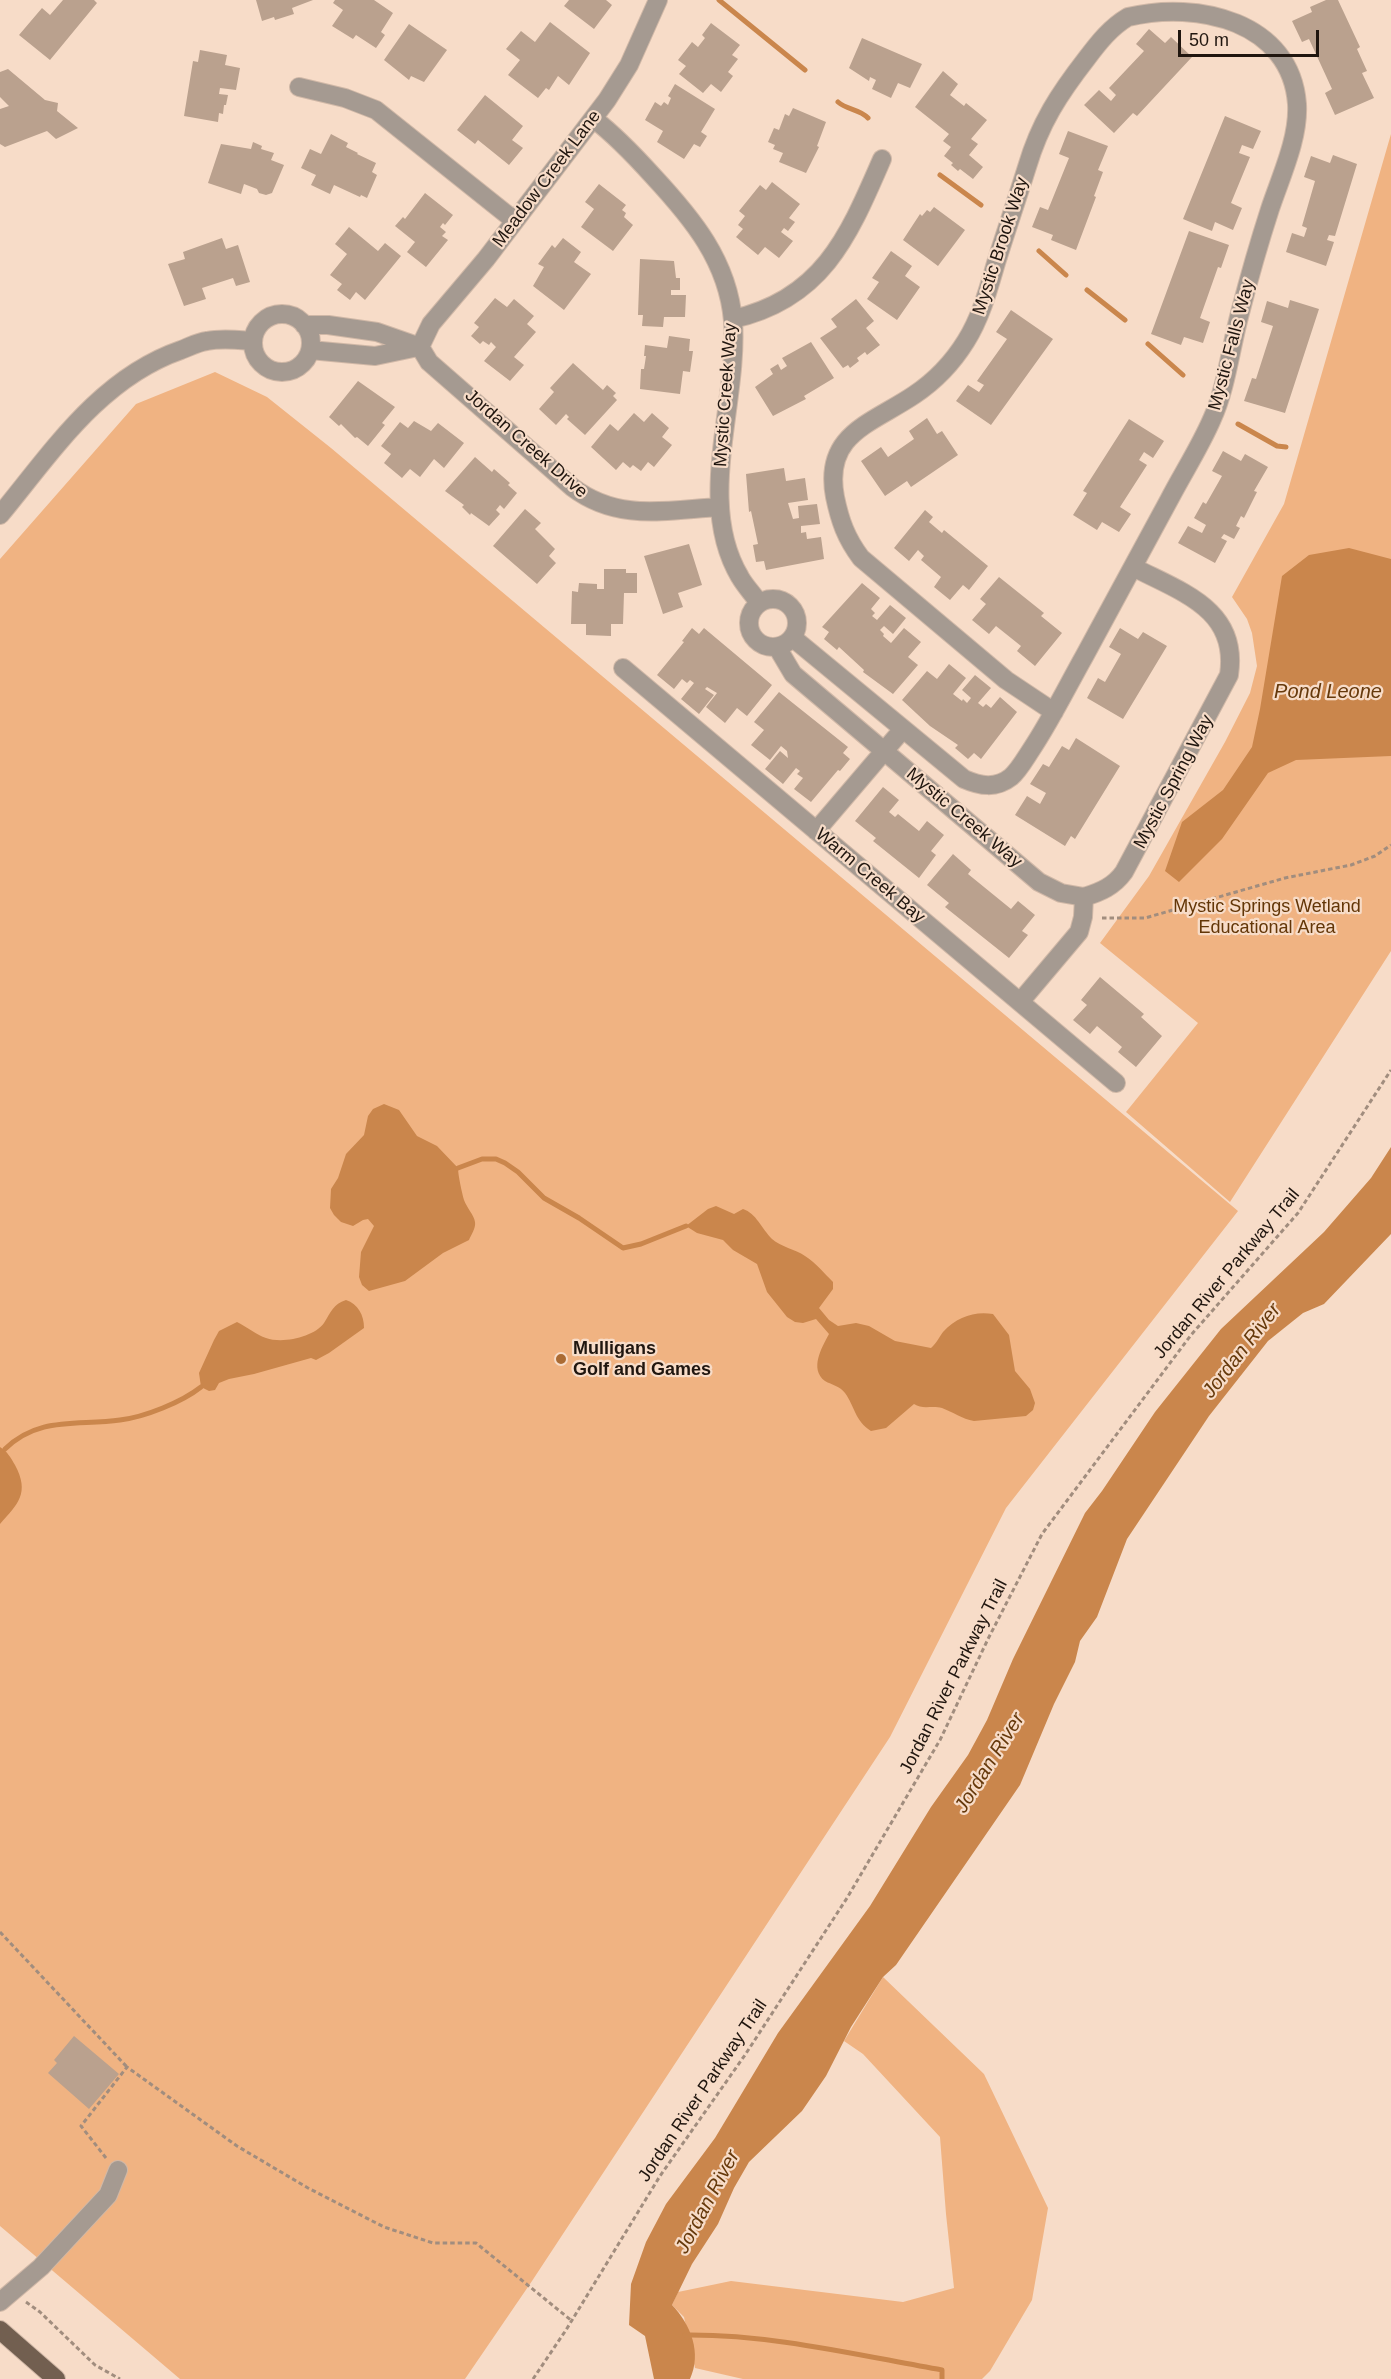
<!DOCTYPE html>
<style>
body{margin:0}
#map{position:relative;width:1391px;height:2379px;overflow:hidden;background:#f7dcc8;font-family:Helvetica,sans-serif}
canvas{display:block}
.scale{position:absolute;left:1178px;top:30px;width:141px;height:27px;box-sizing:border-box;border:3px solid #20160f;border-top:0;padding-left:8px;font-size:18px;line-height:21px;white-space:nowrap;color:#20160f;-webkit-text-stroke:4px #f7dcc8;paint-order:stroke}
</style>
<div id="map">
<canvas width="1391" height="2379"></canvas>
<div class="scale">50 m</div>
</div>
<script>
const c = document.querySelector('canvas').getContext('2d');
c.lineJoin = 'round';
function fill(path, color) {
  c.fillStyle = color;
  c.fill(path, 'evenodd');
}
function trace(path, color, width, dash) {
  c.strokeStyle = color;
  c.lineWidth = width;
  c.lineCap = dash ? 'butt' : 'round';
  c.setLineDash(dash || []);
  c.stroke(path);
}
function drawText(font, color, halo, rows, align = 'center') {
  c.font = font + ' Helvetica,sans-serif';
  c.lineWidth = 4.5;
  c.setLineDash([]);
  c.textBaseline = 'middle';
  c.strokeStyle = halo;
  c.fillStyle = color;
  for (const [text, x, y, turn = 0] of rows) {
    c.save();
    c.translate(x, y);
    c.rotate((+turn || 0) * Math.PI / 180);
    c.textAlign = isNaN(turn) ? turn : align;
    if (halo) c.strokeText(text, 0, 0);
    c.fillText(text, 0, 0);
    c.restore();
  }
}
const green = new Path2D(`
 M1391,134v817l-161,251 -104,-90 72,-89 -98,-80 49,-67 76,-134 25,-49 7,-27 -5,-33 -5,-14 -15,-22 52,-93z
 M215,372l52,25 64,51 907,763 -232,297 -116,229 -358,544 -67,98h-285l-180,-153v-1667l136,-155z
 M883,1977l101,97 64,134 -16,92 -42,71 -8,8h-239l-48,-11 -11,-51 -12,-12 6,-13 53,-11 172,21 51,-14 -8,-74 -6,-77 -77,-83 -19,-13z`);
const water = new Path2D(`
 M1349,548l42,11v197l-95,4 -28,13 -46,66 -43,43 -14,-11 17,-49 41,-32 29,-43 8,-38 22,-133 27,-21z
 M384,1104l15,6 18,26 20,10 21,22c0,7 4,25 6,32 3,8 10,15 11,22 1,6 -4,13 -6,18l-26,13 -38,28 -36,10 -7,-6 -3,-8 2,-25 13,-26 -6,-7 -5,1 -10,6 -12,-4 -7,-7 -4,-7 1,-19 7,-11 8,-24 18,-19 4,-19 5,-7z
 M1391,1147v87l-67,70 -21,9 -35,28 -59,75 -82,123 -30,78 -17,24 -5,21 -21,42 -34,81 -124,180 -13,12 -32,50 -25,49 -24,35 -53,51 -15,26 -16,36 -26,40 -20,41c19,20 30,48 18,74h-36l-9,-43 -16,-11 2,-41 15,-42 20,-38 49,-66 63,-105 92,-127 61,-99 37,-52 19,-35 26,-61 72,-146 17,-22 53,-79 66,-83 103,-97 47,-54z
 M716,1206l18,8 9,-5c13,4 19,20 29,30 9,8 23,10 33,17 11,7 19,17 28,26v7l-14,19 10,12 9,6 18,-3 13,3 26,15 36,7c6,-5 8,-11 12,-16 14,-15 31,-21 50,-18l16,21 6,36 15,18 5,14 -2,7 -7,6 -52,5c-12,-2 -21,-9 -32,-13 -10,-3 -19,2 -28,-4l-28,24 -15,3c-16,-10 -16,-24 -26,-38 -5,-7 -13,-8 -20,-12 -16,-12 -3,-34 4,-47l-13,-15 -13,4 -8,-1 -8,-5 -20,-25 -10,-28 -24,-14 -10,-10 -26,-7 -11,-7 22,-17z
 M346,1300c12,4 18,15 18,28l-35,25 -13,7 -5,-2 -57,16 -25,5 -10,4 -4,7 -6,1 -8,-4 -2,-14 15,-33 5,-9 18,-9c10,5 20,13 29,16 17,6 48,-1 58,-15 7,-11 9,-19 22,-23z
 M0,1447c7,4 11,11 15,18 15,28 3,39 -15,59z`);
const stream = new Path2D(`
 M719,0l86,70
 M838,102c9,8 22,7 30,16
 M940,175l41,30
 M1039,251l27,24
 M1087,290l38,30
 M1148,344l35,31
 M1238,424l39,22 9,1
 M458,1168l24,-9h14l9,4 13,9 26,26 35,20 44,30 18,-4 45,-18
 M5,1449c34,-33 72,-23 115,-29 25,-3 62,-18 81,-33
 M685,2335c86,-1 172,20 257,35v9`);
const building = new Path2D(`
 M63,0h31l3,3 -47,57 -31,-25 23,-27 8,7z
 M256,0h57l-21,8 2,6 -19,6 -1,-3 -12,4z
 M335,0h39l19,13 -12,19 4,3 -9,13 -20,-13 -3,4 -21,-13 11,-16 -10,-7z
 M569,0h37l6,5 -18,24 -30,-23z
 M1326,0h12l22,47 -3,2 10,22 -5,2 12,25 -39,17 -10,-22 7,-4 -23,-50 -7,3 -10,-21 20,-9 -2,-5z
 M550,22l40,31 -21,32 -11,-9 -9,14 -3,-2 -8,10 -30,-23 12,-15 -14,-11 15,-18 14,11z
 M711,23l29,22 -8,10 6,4 -10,13 5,4 -12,16 -10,-8 -8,9 -24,-19 7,-8 -8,-6 14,-18 6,5 7,-9 -3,-3z
 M409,24l38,26 -23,32 -13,-6 -2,4 -25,-20z
 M1149,29l16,14 6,-6 21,20 -55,59 -4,-3 -19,20 -30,-28 15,-15 12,11 5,-6 -7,-7 35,-37 -8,-7z
 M862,38l60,26 -12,24 -12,-5 -7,15 -19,-9 4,-9 -6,-3 -1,4 -20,-13z
 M200,50l27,5 -2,10 15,3 -4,22 -16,-2 -1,6 9,1 -2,10h-2l-1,9 -4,-1 -1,9 -34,-6 9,-55 5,1z
 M8,69l37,31 13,3 -1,8 21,17 -22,11 -9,-8 -42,16 -5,-3v-35l9,-3 -9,-9v-25z
 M943,71l15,13 -8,11 14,11 2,-3 21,17 -16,19 7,5 -9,11 14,12 -10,12 -13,-10 -2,2 -7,-6 2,-2 -9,-7 7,-9 -8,-6 6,-7 -34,-27z
 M675,84l40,25 -14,23 6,4 -7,11 -6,-3 -10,15 -27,-17 6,-11 -18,-11 10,-18 6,4 3,-4 4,3 3,-7 -3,-2z
 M485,95l38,31 -11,14 11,8 -14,17 -31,-25 -3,4 -18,-14z
 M793,108l33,14 -9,24 2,1 -13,26 -27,-11 4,-9 -10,-4 2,-4 -7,-3 6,-14 5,2 6,-16 4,2z
 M1225,116l36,15 -8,18 -11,-4 -3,8 11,4 -19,46 11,5 -9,22 -18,-8 -3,9 -29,-12z
 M1068,131l40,15 -10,24 5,2 -9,24 2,1 -20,53 -25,-10 2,-5 -21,-8 8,-20 8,3 21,-52 -10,-4z
 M331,134l17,9 -2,4 12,6 -1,1 19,9 -4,9 5,3 -10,23 -6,-3 -1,2 -26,-12 -4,9 -19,-9 5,-10 -15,-7 9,-19 11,5z
 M253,142l9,4 -1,3 13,4 -3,7 13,5 -12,28 -6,2 -7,-2 -2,-4 -13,-5 -3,10 -33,-11 13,-39 30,5z
 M1333,155l24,9 -22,72 -6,-1 -2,5 7,2 -8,24 -40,-14 6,-19 12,4 3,-9 -5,-2 13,-45 -11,-4 7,-21 19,7z
 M772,182l28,22 -11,14 6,4 -7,9 -4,-3 -3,4 12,9 -14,17 -14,-11 -7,8 -22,-18 7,-8 -5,-4 7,-9 -6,-5 21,-26 6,5z
 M599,184l27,21 -4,5 4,3 -2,4 9,8 -20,26 -32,-24 13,-18 -9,-7z
 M425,193l28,22 -8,10 -2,-2 -3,4 6,5 -4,4 6,4 -22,27 -19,-15 8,-10 -20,-16 8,-9 2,2z
 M934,207l31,23 -27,36 -35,-26 17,-26 2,2 5,-6 3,2z
 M349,227l29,24 7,-8 16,13 -36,44 -9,-8 -6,8 -13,-10 5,-6 -12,-9 17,-21 -12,-10z
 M1189,231l40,14 -8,23 -3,-1 -18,51 10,4 -7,21 -19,-6 -3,8 -30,-11z
 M222,238l4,11 12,-4 12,37 -14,4 -3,-8 -31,10 4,11 -22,7 -16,-42 17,-5 -2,-7z
 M563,238l18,14 -7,10 17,12 -27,36 -31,-24 11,-19 -6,-3 14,-19 3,3z
 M891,251l21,15 -7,10 15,11 -23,33 -30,-21 12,-17 -7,-4z
 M640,259l34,2 2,17h4v12h-9v5h15l-1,22h-21l-1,10 -21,-1 1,-11h-5z
 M495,298l12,9 7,-8 20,17 -7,8 9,8 -22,25 10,8 -14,16 -26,-20 12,-14 -5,-5 -2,3 -6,-4 -3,3 -9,-8 8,-9 -5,-4z
 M856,299l18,22 -8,7 14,17 -13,10 -2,-3 -8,6 2,3 -9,7 -2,-3 -5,3 -23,-30 17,-11 -6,-8z
 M1290,300l29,9 -34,104 -41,-12 8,-23 4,1 17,-53 -12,-4 6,-21 21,7z
 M1011,310l42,29 -62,86 -35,-24 12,-16 11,7 5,-7 -7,-4 30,-42 -11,-7z
 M669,336l21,3 -1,12h4l-3,21 -7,-1 -3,23 -40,-5 1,-20h3l2,-13h-2l1,-11 22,3z
 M811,342l23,36 -30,18 2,3 -33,17 -18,-29 18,-13 -3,-5 8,-5 3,6 6,-4 -5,-8z
 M573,363l30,27 4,-5 9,8 -3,3 4,4 -32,35 -18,-16 2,-2 -3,-3 -10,11 -17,-16 15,-17 -4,-4z
 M358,381l37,26 -13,16 3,2 -17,21 -11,-9 -2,1 -14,-14 -2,2 -10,-9z
 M634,413l10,9 8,-9 17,15 -7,9 10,8 -18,22 -6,-5 -7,9 -8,-6 -3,3 -7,-6 -7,8 -25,-23 19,-23 8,7z
 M927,418l10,16 5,-3 16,24 -47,32 -4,-6 -22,15 -24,-35 20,-14 7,10 26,-18 -5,-8z
 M1129,419l35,22 -11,17 -9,-6 -5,8 8,5 -27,42 11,7 -12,18 -17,-10 -5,8 -24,-15 14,-22 -4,-2z
 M414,421l17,10 7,-8 26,20 -20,25 -10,-9 -14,18 -10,-8 -8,9 -18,-15 7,-9 -10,-8 19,-24 8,6z
 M1223,451l18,10 4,-7 23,13 -14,24 3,1 -13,26 -3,-2 -5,10 4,2 -6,11 -10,-5 -3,4 6,3 -12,22 -37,-20 10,-17 14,7 4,-8 -12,-7 9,-16 3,2 16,-28 -10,-5z
 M475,457l17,15 2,-3 16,14 -2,2 9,8 -13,16 -4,-4 -4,5 4,4 -11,12 -18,-13 -1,2 -8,-8 2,-2 -19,-14z
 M784,468l2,13 19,-3 3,22 -20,3 5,16 6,-1 -1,-12 19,-2 3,20 -19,2v7l5,-1 1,7 14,-2 3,22 -58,11 -2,-9 -8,1 -3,-17 5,-1 -7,-33 -2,1 -3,-38z
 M525,509l16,14 -6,6 20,20 -6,7 7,7 -19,21 -44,-38z
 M925,510l8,7 -4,5 13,11 2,-3 44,36 -19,24 -6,-5 -13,15 -16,-13 7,-10 -20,-17 3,-4 -6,-6 -9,11 -15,-13z
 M689,544l13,41 -24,8 5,14 -20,7 -19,-58z
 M604,569h22v4h11v20h-13l-1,31h-12v12l-25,-1v-11h-15l1,-33 6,1 1,-9 18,1v5h7z
 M999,577l45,36 -3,3 21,17 -27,33 -18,-15 4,-5 -25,-20 -7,8 -17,-14 14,-16 -6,-5z
 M862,583l18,15 -9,11 4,4 -3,3 5,4 13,-15 16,13 -13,16 -9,-8 -4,4 4,4 -1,2 8,7 13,-15 17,14 -13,15 10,8 -25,29 -30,-22 1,-2 -25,-23 -2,3 -13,-11 5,-7 -7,-5z
 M692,628l7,6 5,-6 68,57 -25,31 -10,-8 -12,15 -19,-16 11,-14 -10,-6 -2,2 9,6 -15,19 -18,-15 13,-16 -4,-3 -3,3 -5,-4 -8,10 -17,-14 27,-33 -2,-1z
 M1120,628l18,11 5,-7 24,14 -44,73 -36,-21 11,-20 7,4 16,-28 -12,-7z
 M949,664l17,14 -13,16 9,7 1,-2 4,4 4,-5 -9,-8 13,-15 16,13 -13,15 5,4 3,-3 5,4 9,-11 17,15 -36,47 -7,-6 -6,6 -13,-11 3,-3 -28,-19 -28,-26 25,-29 10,8z
 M779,692l69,55 -5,6 7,6 -10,12 -2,-1 -27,32 -17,-13 9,-11 -6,-4 3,-3 -4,-3 -13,16 -18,-15 15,-18 8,7 -1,-7 -6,-5 -11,14 -19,-15 13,-15 -10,-8z
 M1076,738l44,28 -45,73 -4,-3 -6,10 -50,-31 12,-19 13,8 6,-11 -16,-9 13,-20 6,3 13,-21 7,4z
 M883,787l16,13 -10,12 6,5 3,-3 21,17 8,-10 17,14 -13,16 5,4 -17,23 -46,-37 3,-3 -21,-17z
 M953,854l18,16 -3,4 43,35 7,-8 17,14 -13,16 6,4 -19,23 -64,-51 4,-4 -22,-18z
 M1100,977l44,37 -3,3 21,19 -26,31 -18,-15 4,-5 -25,-21 -7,8 -17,-14 14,-15 -6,-5z
 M74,2036l45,38 -30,35 -41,-36 9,-10 -3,-3z`);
const path = new Path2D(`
 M1102,918h43l140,-40 66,-13 24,-9 16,-11
 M0,1932l127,135
 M106,2158l-25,-32 46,-59 110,79 71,42 76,39 49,16h43l96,78
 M26,2302l14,10 55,53 25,14
 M533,2379l33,-49 94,-154 85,-121 102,-157 93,-158 48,-101 54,-105 149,-199 107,-122 93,-143`);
const minor = new Path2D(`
 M299,87l46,11 31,12 139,111
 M594,119c22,17 40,36 59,57 39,42 75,85 80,145 6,81 -38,181 7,256 5,9 13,17 19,26
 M253 343a29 29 0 1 1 58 0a29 29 0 1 1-58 0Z
 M733,319c90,-20 116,-84 149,-160
 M304,325h24l49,7 43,15 9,15 143,125c46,35 94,23 148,20
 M420,347l11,-23 55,-65 121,-159 22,-35 29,-65
 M310,350l65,6 43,-9
 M0,515c52,-63 100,-137 181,-165 8,-3 17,-8 26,-9 15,-3 31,-1 46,0
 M749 623a24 24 0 1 1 48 0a24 24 0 1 1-48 0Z
 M793,638l171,141c16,7 32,10 47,-2 8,-7 14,-18 20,-27 20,-30 36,-63 54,-95 28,-51 56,-103 84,-155 14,-27 31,-53 43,-81 14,-30 19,-73 28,-106 9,-35 19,-70 30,-104 11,-33 29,-71 27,-105 -6,-82 -99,-104 -169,-87 -17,10 -29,25 -41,41 -28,36 -47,65 -60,109 -10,32 -21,64 -31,96 -8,27 -15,54 -30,78 -13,21 -31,40 -52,54 -43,29 -91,39 -79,102 5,24 11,41 26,61l145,122 48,32
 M777,647l16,27 246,208 22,11 23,4
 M623,668l493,415
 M816,831l87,-102
 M1020,1002l59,-70 4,-15 1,-20c17,-5 30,-11 40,-25l105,-197c10,-66 -48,-83 -96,-108
 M0,2302l41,-35 67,-72 10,-25`);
const major = new Path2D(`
 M0,2330l56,49`);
const markers = [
 [561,1359,6,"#ab6b33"]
];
const streetNames = [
 ["Meadow Creek Lane",547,179,-53],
 ["Mystic Brook Way",1001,246,-72],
 ["Mystic Falls Way",1232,345,-75],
 ["Mystic Creek Way",726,395,-86],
 ["Jordan Creek Drive",526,444,41],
 ["Mystic Spring Way",1174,782,-62],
 ["Mystic Creek Way",964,818,40],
 ["Warm Creek Bay",870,876,40],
 ["Jordan River Parkway Trail",1227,1274,-50],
 ["Jordan River Parkway Trail",954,1677,-63],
 ["Jordan River Parkway Trail",703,2091,-56]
];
const parkNames = [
 ["Mystic Springs Wetland",1267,907],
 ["Educational Area",1267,928]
];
const poiNames = [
 ["Mulligans",573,1349],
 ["Golf and Games",573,1370]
];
const waterNames = [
 ["Pond Leone",1328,692],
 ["Jordan River",1242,1351,-52],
 ["Jordan River",990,1763,-58],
 ["Jordan River",708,2202,-62]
];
fill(green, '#f0b382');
fill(water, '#ca864c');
trace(stream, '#ca864c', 5);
fill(building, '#baa18e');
trace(minor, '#d0b8a7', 20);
trace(major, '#d0b8a7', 20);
trace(path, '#a18d7e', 3, [4.5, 3]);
trace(minor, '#a59a91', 18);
trace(major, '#725f50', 18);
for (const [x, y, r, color] of markers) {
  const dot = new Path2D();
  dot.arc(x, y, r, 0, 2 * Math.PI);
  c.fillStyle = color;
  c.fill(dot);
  trace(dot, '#f7dcc8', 2);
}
drawText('18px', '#20160f', '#f7dcc8', streetNames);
drawText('18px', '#633607', '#f7dcc8', parkNames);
drawText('bold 18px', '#20160f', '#f7dcc8', poiNames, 'left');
drawText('italic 20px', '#66390b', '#f7dcc8', waterNames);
</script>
